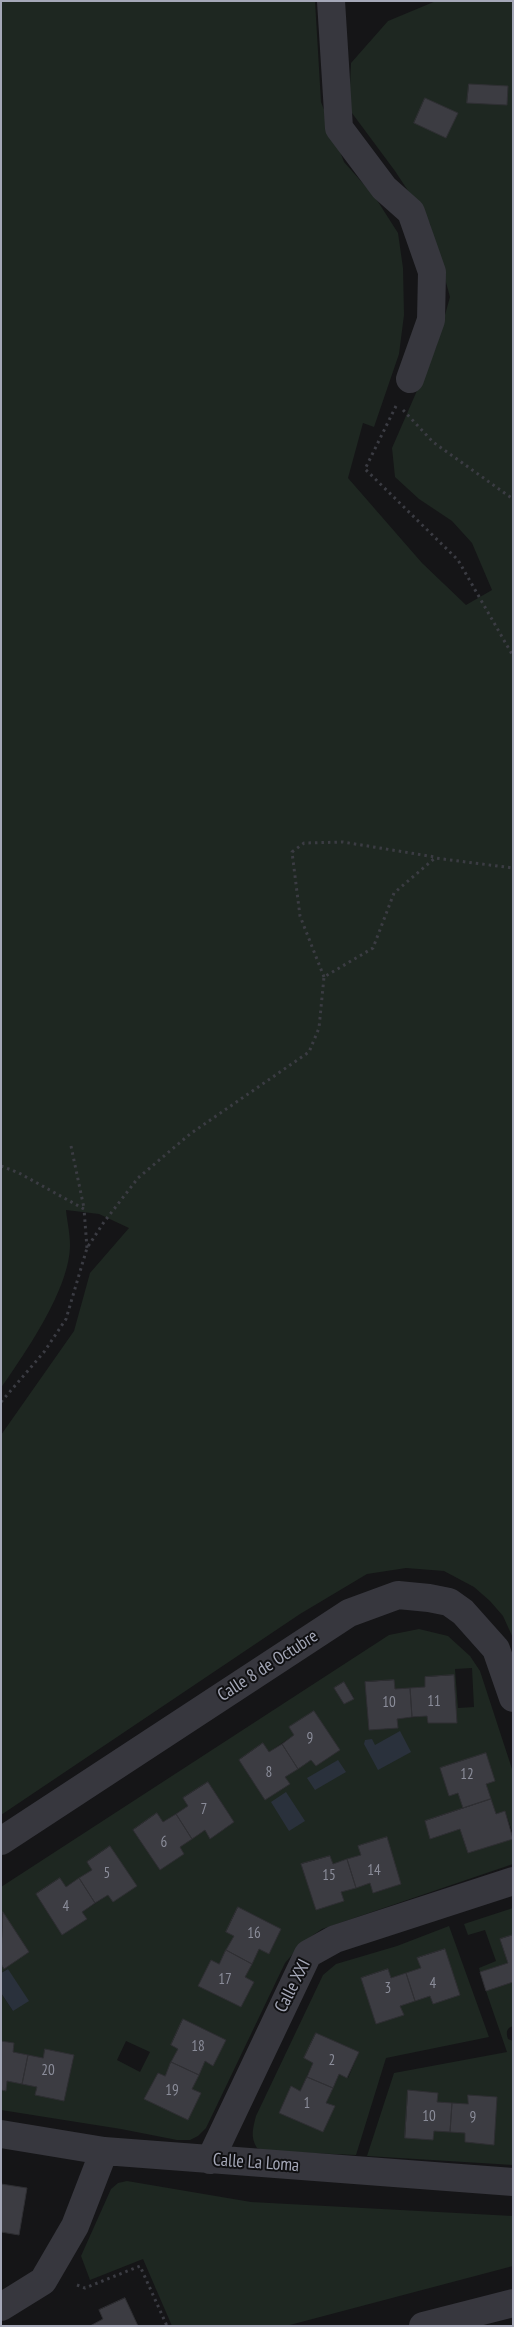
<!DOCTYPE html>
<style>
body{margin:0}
#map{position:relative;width:514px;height:2327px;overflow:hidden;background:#151517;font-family:"PT Sans Narrow",sans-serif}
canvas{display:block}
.frame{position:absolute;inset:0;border:2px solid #a5a8b8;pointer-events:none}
</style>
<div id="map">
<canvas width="514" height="2327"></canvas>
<div class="frame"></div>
</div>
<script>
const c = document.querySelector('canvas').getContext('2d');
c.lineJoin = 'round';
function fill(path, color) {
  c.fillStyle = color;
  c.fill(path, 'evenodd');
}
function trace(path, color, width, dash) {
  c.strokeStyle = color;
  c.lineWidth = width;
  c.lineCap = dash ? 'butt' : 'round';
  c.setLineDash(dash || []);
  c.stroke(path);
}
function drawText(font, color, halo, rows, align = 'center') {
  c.font = font + ' "PT Sans Narrow",sans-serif';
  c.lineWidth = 4;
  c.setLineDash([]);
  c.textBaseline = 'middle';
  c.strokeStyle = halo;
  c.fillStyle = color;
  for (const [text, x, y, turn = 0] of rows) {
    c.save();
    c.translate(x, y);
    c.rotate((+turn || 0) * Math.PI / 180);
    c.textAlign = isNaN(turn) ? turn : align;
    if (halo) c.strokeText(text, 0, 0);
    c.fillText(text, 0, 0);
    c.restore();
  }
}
const green = new Path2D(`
 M1,1h314l6,101 23,60 31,35 23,36 5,35 1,47 -5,39 -25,73 -11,-4 -15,55 74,85 44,42 26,-15 -20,-47 -20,-22 -33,-22 -24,-22 -3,-29 44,-101 14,-50 -20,-73 -35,-53 -46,-62 2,-46 37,-42 48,-20h77v1637l-10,-22 -13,-15 -16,-14 -30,-16 -38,-3 -39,6 -67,40 -299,201v-380l73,-104 16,-58 39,-45 -30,-14 -33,-4c1,11 4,23 4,35 0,43 -44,107 -69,143z
 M419,1629l29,7 22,20 10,15 33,101v62l-8,-23 -9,3 -10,-30 9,-3 -55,-13 9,28 9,-3 5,15 -38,13 5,18 30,-10 8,24 45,-14v25l-191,65 -19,13 -18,21 -79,165 -8,8 -8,4h-13l-56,-11 -120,-19v-20l5,1 1,-10 30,6 -1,8 28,6 10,-45 -29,-7 -2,9 -30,-6 1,-9 -13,-2v-48l12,18 -5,-42 -7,4v-9l3,5 25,-17 -26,-39h-2v-26l388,-252zM472,1668l2,39 -16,1 -3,-39zM454,1675l3,48h-29l-1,-7 -30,3v9l-28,2 -4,-48 28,-2 2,9 30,-2v-10zM344,1682l10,16 -10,6 -10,-16zM294,1735l46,15 -24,16 -5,-6 -26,17 5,7 -25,16 -26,-40 24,-17 6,9zM208,1782l26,40 -24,17 -5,-9 -25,17 4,7 -24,16 -27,-40 24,-17 6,9 25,-16 -5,-8zM386,1837l15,47 -27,9 -4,-10 -29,9 3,9 -28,9 -15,-46 29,-8 3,8 28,-9zM110,1846l-2,49 -26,17 5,7 -25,16 -26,-41 24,-16 6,9 26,-17 -5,-8zM238,1907l43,22 -12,25 -10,-5 -14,28 9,5 -13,25 -43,-21 13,-26 8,4 15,-28 -8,-4zM183,2019l43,21 -13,26 -8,-5 -13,28 8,4 -12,27 -43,-21 13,-26 7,3 13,-27 -7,-4zM126,2041l24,11 -10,20 -23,-12z
 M513,1908v27l-13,4 8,24 -28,9 -1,-4 17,-7 -11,-31 -17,5 -4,-11z
 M449,1926l40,111 -103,21 -30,97 -89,-4 -10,-3c-7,-11 -4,-20 -1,-32l67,-141 13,-11 61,-18zM444,1949l16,46 -27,9 -3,-8 -30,10 3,9 -27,9 -15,-46 27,-9 3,9 30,-10 -4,-10zM316,2033l43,19 -11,26 -9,-4 -13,29 8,3 -11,26 -44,-19 12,-26 9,4 13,-28 -9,-5z
 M513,1982v44c-7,2 -7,7 -5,13l5,2v124l-146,-9 27,-83 113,-21 -21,-61zM409,2090l28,3v9l31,2 1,-9 28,2 -3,47 -29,-2v-9l-31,-2 -1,9 -28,-2z
 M127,2181l124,21 262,14v50l-227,60h-114l-29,-67 -53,21 -9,-24 30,-67 7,-6z`);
const water = new Path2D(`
 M400,1731l11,21 -33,18 -14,-26 1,-4 7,-1 3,6z
 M338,1760l8,12 -31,18 -8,-12z
 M286,1792l19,29 -16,10 -18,-29z
 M8,1969l21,32 -16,10 -12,-18v-20z`);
const building = new Path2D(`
 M469,84l39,2 -1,19 -40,-2z
 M425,98l33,15 -12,25 -32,-15z
 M454,1675l3,48h-29l-1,-7 -15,1 -2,-29 15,-1v-10z
 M394,1680l1,9 15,-1 2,29 -15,2 1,9 -29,2 -4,-48z
 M344,1682l10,17 -10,5 -10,-16z
 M314,1711l26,39 -24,16 -5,-6 -13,9 -16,-25 12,-9 -5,-8z
 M263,1743l6,9 13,-8 16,25 -13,8 5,7 -25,16 -26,-40z
 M486,1753l9,28 -9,3 5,15 -28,9 -5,-15 -9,3 -9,-28z
 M208,1782l26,40 -24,17 -5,-9 -13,9 -16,-25 12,-8 -5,-8z
 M491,1799l5,15 9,-3 8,28 -45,14 -8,-24 -30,10 -5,-18z
 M157,1813l6,9 13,-8 16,25 -12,8 4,7 -24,16 -27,-40z
 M387,1837l14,47 -28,9 -3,-10 -14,5 -9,-29 14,-4 -3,-9z
 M110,1846l27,40 -24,16 -5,-7 -13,8 -16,-25 13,-8 -5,-8z
 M330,1856l3,8 14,-5 9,29 -15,4 3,9 -28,9 -15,-46z
 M60,1878l6,9 13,-9 16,25 -13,9 5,7 -25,16 -26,-41z
 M238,1907l43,22 -12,25 -10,-5 -7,15 -26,-14 8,-14 -8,-4z
 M3,1912l26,40 -25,17 -3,-5z
 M513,1935v47l-27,9 -6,-19 28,-9 -8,-24z
 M445,1949l15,46 -27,9 -3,-8 -15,5 -9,-28 15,-5 -4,-10z
 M226,1950l26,14 -7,13 9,5 -13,25 -43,-21 13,-26 8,4z
 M388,1969l3,9 15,-5 9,28 -15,5 4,9 -28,9 -15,-46z
 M183,2019l43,21 -13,26 -8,-5 -6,14 -28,-13 7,-13 -7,-4z
 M316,2033l43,19 -12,26 -8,-4 -6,14 -26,-11 6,-14 -9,-5z
 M1,2041l13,2 -1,9 15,3 -6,29 -15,-3 -1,10 -5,-1z
 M45,2049l29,6 -10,46 -29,-6 2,-8 -15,-3 6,-29 15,3z
 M171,2062l28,13 -7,14 9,4 -13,27 -44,-21 14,-26 7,3z
 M307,2077l26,11 -7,15 9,3 -12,26 -44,-19 12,-27 9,5z
 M408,2090l30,3 -1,9 15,1 -2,29 -16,-1 -1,9 -28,-2z
 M468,2095l29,2 -3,48 -29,-3v-9l-15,-1 2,-29 16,1z
 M1,2184l26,4 -8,47 -18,-3z
 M125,2298l13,28h-48l13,-7 -4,-9z`);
const path = new Path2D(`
 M396,406l-31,63 93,91 55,96
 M403,410l30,32 80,57
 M324,977l-24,-61 -8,-64 12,-9 39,-1 92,15
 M71,1146l13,62
 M1,1166l18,7 65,36 3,39
 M1,1402l43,-50 22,-33 21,-71 17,-26 34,-44 52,-44 119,-82 10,-24 5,-51 49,-29 21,-55 41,-35 78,10
 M77,2285l8,3 55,-22 27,60`);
const street = new Path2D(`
 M331,1l8,127 45,60 27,24 21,60 -1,48 -21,59
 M1,1841l348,-228 49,-18 31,3 20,4 14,10 33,37 17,49
 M1,2134l103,17 409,31
 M210,2160l98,-206 27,-15 178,-58
 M1,2307l42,-26 32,-55 29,-75
 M423,2326l90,-23`);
const numberNames = [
 ["11",434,1702],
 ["10",389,1703],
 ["9",310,1739],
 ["8",269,1773],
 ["12",467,1775],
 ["7",204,1810],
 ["6",164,1843],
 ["14",374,1871],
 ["5",107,1874],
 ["15",329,1876],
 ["4",66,1907],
 ["16",254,1934],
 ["17",225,1980],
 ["4",433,1984],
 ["3",388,1989],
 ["18",198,2047],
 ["2",332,2061],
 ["20",48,2071],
 ["19",172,2091],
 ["1",307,2104],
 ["10",429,2117],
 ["9",473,2118]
];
const streetNames = [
 ["Calle 8 de Octubre",268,1666,-33],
 ["Calle XXI",293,1986,-63],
 ["Calle La Loma",256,2163,4]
];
fill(green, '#1e2721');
fill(water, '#2a313c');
fill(building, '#3c3c42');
trace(building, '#2f2f33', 1);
trace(path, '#3b3c43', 3, [2.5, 4]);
trace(street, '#37373e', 28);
drawText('15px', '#8b8d9a', null, numberNames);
drawText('18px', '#a5a8b8', '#101012', streetNames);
</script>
